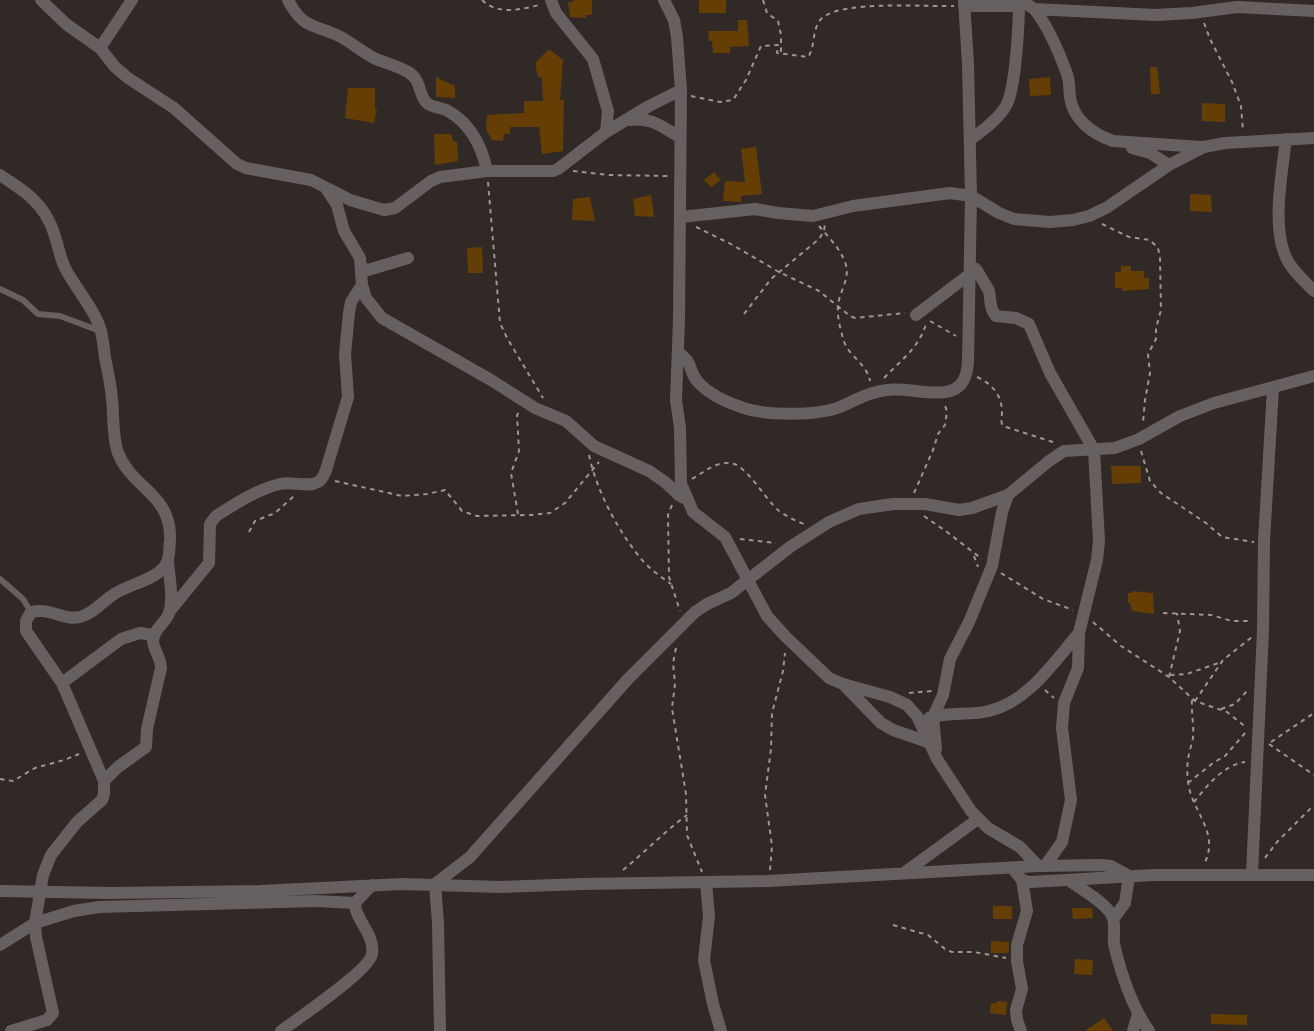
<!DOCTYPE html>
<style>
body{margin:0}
canvas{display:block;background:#302926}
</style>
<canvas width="1314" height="1031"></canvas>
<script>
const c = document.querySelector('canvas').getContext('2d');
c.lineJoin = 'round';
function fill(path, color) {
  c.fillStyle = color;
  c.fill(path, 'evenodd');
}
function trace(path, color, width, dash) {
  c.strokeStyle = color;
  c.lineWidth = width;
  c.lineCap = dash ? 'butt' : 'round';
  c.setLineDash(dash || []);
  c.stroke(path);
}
const building = new Path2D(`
 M573,0h19v15h-6v3l-16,-1 -2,-15h5z
 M699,0h27v13h-27z
 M738,20h9l2,26 -19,1v6h-17l-1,-12h-3l-1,-10h30z
 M549,49l14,11 -3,40h4l-1,51 -21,3 -3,-27h-29v7h-6l-1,7 -11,-1 -6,-11 1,-14 37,-2v-12h19l-1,-23 -4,-1 -3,-14z
 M1150,67h7l3,27h-9z
 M436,77l19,9v12l-19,-1z
 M1050,77l1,18 -21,1 -1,-17z
 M348,88h27v21h2l-3,14 -29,-5z
 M1202,103l23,1v18l-23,-1z
 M434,134h17l2,7 4,1 1,19 -23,4z
 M756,147l6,47 -21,2v6l-18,-1 2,-20 20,1 -4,-33z
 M714,172l7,8 -10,7 -7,-7z
 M1190,194l21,1 1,17 -22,-1z
 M651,195l3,22 -19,-1 -2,-17z
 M590,197l5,24 -23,-1 1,-21z
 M482,247l1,26h-15l-1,-25z
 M1121,266h10v5h13v7h5v11l-27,2v-3h-7v-16h6z
 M1111,466h30v17l-29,1z
 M1132,591l21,2 1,21 -22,-3 -2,-8h-2v-10h4z
 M993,906h19v13h-19z
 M1072,908h20l1,10 -20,1z
 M991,941l18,1v11h-18z
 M1075,959l18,1 -1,15 -18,-1z
 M997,1001l10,1 -1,13 -16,-2 1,-10 5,1z
 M1211,1014l36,1v10l-36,-1z
 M1104,1018l9,13h-28z`);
const path = new Path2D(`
 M482,0c16,15 37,10 57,5
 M763,0l4,13 11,8 3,14v17l-2,-4
 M1204,23l6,16 22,43 9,24 2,25
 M691,96l29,6 13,-2 13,-20 15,-34 17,-1 -1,8 31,4c8,-11 3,-28 14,-39 21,-18 102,-11 132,-12
 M573,171l35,4 61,1
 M488,182l12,141 7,15 36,60
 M1102,224l27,13 21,3 8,8 2,10 1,52 -5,18v11l-8,15 2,19 -5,27 -2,22
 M819,226c10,12 22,23 27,39 4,14 -7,27 -8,41 -1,10 2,22 5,32 4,18 24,25 27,43
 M696,227l33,16 50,29 40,19 31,25 5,2 50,-5
 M744,314l27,-35 48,-40 5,-8 1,-7
 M930,321l26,15
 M977,377c15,7 25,18 25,35 0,6 -2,9 1,14l53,17
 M884,378c16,-17 35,-30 42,-54
 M1141,451l9,30 11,12 45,30 16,14 32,5
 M589,455c8,37 29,76 53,105 8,9 19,17 29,24
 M692,479c12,-7 23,-17 38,-16 15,0 35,36 49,48 8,5 16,10 25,13
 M335,481l67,15 25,-2 18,-4 17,21 15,5 53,-1 20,-2 15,-10 34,-41
 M914,493l19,-43 5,-16 7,-9 2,-13 -2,-7
 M672,505l-4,10 1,62 11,34
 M518,514l-7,-41 8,-22 -2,-36 3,-4
 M924,516l23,16 35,27
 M249,532l6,-11 20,-8 20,-18
 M740,539l36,4
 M974,556l4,11
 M1001,573l42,26 30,11
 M1163,613l48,2 21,6h19
 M1093,622l28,24 48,31 26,24 32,11 20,16
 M676,648l-3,15 2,21 -3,24 14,86 1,41 15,37
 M1170,675l17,-1 34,-12
 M1169,677l11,-46 -3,-18
 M1045,690l9,8
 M909,693l23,-2
 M1192,700c-1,12 2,24 1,36 0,6 -3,12 -4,18 -3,13 -2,29 2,41 9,24 27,43 13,69
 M1195,701l28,-41 29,-23
 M1221,709l14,-5 12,-13
 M1271,742l43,-29
 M1269,744l45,31
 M0,779l13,2 22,-13 29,-8 15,-6
 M1188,783l25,-20 12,-7 21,-24
 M1194,802c13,-16 29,-37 51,-40
 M1265,858l12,-16 37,-37
 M623,870c22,-18 41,-38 64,-55
 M770,870l2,-24 -7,-51 6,-46 1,-36 11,-42 2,-18
 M893,925l35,10 17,14 7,3h22l32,6`);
const lane = new Path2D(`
 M0,289l23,11 15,14 22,2 40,15
 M0,579l23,20 8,13`);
const street = new Path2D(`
 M41,0l25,24 34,24 15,19 13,11 46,30 63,56 9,4 65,12 14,7 12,18 7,26 16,27 2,27 4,13 16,20 109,62 44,28 31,13 28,25 55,25 16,11 15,14 8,4 5,12 32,25 42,79 18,20 44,42 14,6 47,13 17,8 10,11 20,43 34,52 17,17 32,19 18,19
 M288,0c15,29 25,24 51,36 12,6 23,16 35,22 11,5 24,8 34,14 14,8 10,23 19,31 5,5 15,4 21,8 23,13 34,36 39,60
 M551,0l5,13 37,46 15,52 -2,21
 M664,0l10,20 3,17 4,53 -2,230 -3,80 4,28 1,56 7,16
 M1021,0l13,9 122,6 36,-2 45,-6 77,4
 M964,6h55
 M1034,9c15,18 25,43 33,65 3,8 2,16 3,23 3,23 23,37 43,44l88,6
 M100,48l32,-48
 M629,120c23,-3 31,6 51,17
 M1286,139c-4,35 -16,93 3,124 6,10 16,19 25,28
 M970,140c13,-10 29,-21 37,-36 9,-20 12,-81 12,-104
 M1132,148l18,5 19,12
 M0,175c20,13 38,24 49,46 8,15 9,32 16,47 11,21 29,40 36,63 2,9 3,19 4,27 3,14 6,27 7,41 2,17 0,37 6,54 14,36 54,41 52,87 -1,7 0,16 -3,22 -8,19 -42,22 -57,35 -10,7 -18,17 -30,20 -17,4 -29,-10 -49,-5l-5,9v10l36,52 42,98v13l-2,6 -25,22 -26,33 -8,20 -8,48 1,14 17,76 -6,7 -36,11
 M329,189l21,11 34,10 11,-2 36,-27 9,-4 47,-6h66l5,-2 48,-37 43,-26 32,-16
 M681,218v-1l74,-8 23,4 35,3 40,-10 97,-13 21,3 28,17 15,6 36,3 23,-2 16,-4 17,-8 63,-43 35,-18 21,-4 89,-5
 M970,266l6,3c3,5 11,18 13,22 2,9 0,17 7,25l20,2 13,6 21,49 44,77 5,91 -2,19 -18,73 -1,35 -14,35 -2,25 9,72 -9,42 -17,24
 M362,268l6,2 40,-12
 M916,315l54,-41
 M678,353c17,10 9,17 20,29 10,11 28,20 43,25 23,9 76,9 99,0 16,-7 29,-15 47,-17 19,-3 52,8 68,-1 10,-6 12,-16 13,-27l3,-166 -3,-132 -4,-64
 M169,612l40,-49 1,-39 6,-8c19,-12 42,-27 64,-32 12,-3 27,4 38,-2 5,-3 6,-7 8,-12l22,-73 -3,-43 4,-41 2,-11 11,-17
 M62,683l59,-44 19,-6 14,2
 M844,685l37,38 12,7 35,12
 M929,718c19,-7 40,-2 60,-7 39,-9 65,-49 90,-78
 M936,749l-3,-32 10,-22 7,-36 19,-37 23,-56 10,-54 6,-17
 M104,781l14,-14 28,-20 1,-18 14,-61c0,-10 -7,-17 -8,-27 0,-12 13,-18 16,-28 5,-16 0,-36 -1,-52
 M1013,869l9,11 8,2 124,-7h160
 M904,873l74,-54
 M1252,874l11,-244 1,-89 9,-153
 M1069,880c11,9 38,23 43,36 4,7 1,19 2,28 7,30 17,61 35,87
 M706,883l3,33 -5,44 9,44 8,27
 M0,891l110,2 150,-2 142,-7 98,3 82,-3 186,-3 270,-15 64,-1 9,1 18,10 -4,27 -11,15
 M0,945l35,-22 39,-12 25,-4 217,-6 39,2
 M281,1031c16,-12 89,-61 91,-77 3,-21 -17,-33 -17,-51l17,-18
 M440,1031l-2,-108 -3,-39 35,-27 158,-178 67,-67 12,-8 24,-11 59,-46 39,-25 30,-13 34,-5h32l34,6 13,-2 36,-13 41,-34 15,-10 51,-3 24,-9 41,-23 34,-13 100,-27
 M1021,1031l-4,-11 -1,-10 6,-21 -5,-28v-16l10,-34 -5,-31
 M1133,1031l5,-17`);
fill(building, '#653e06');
trace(path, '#9c9693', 2, [4.5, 4.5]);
trace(lane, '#666160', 6);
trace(street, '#666160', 12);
</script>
